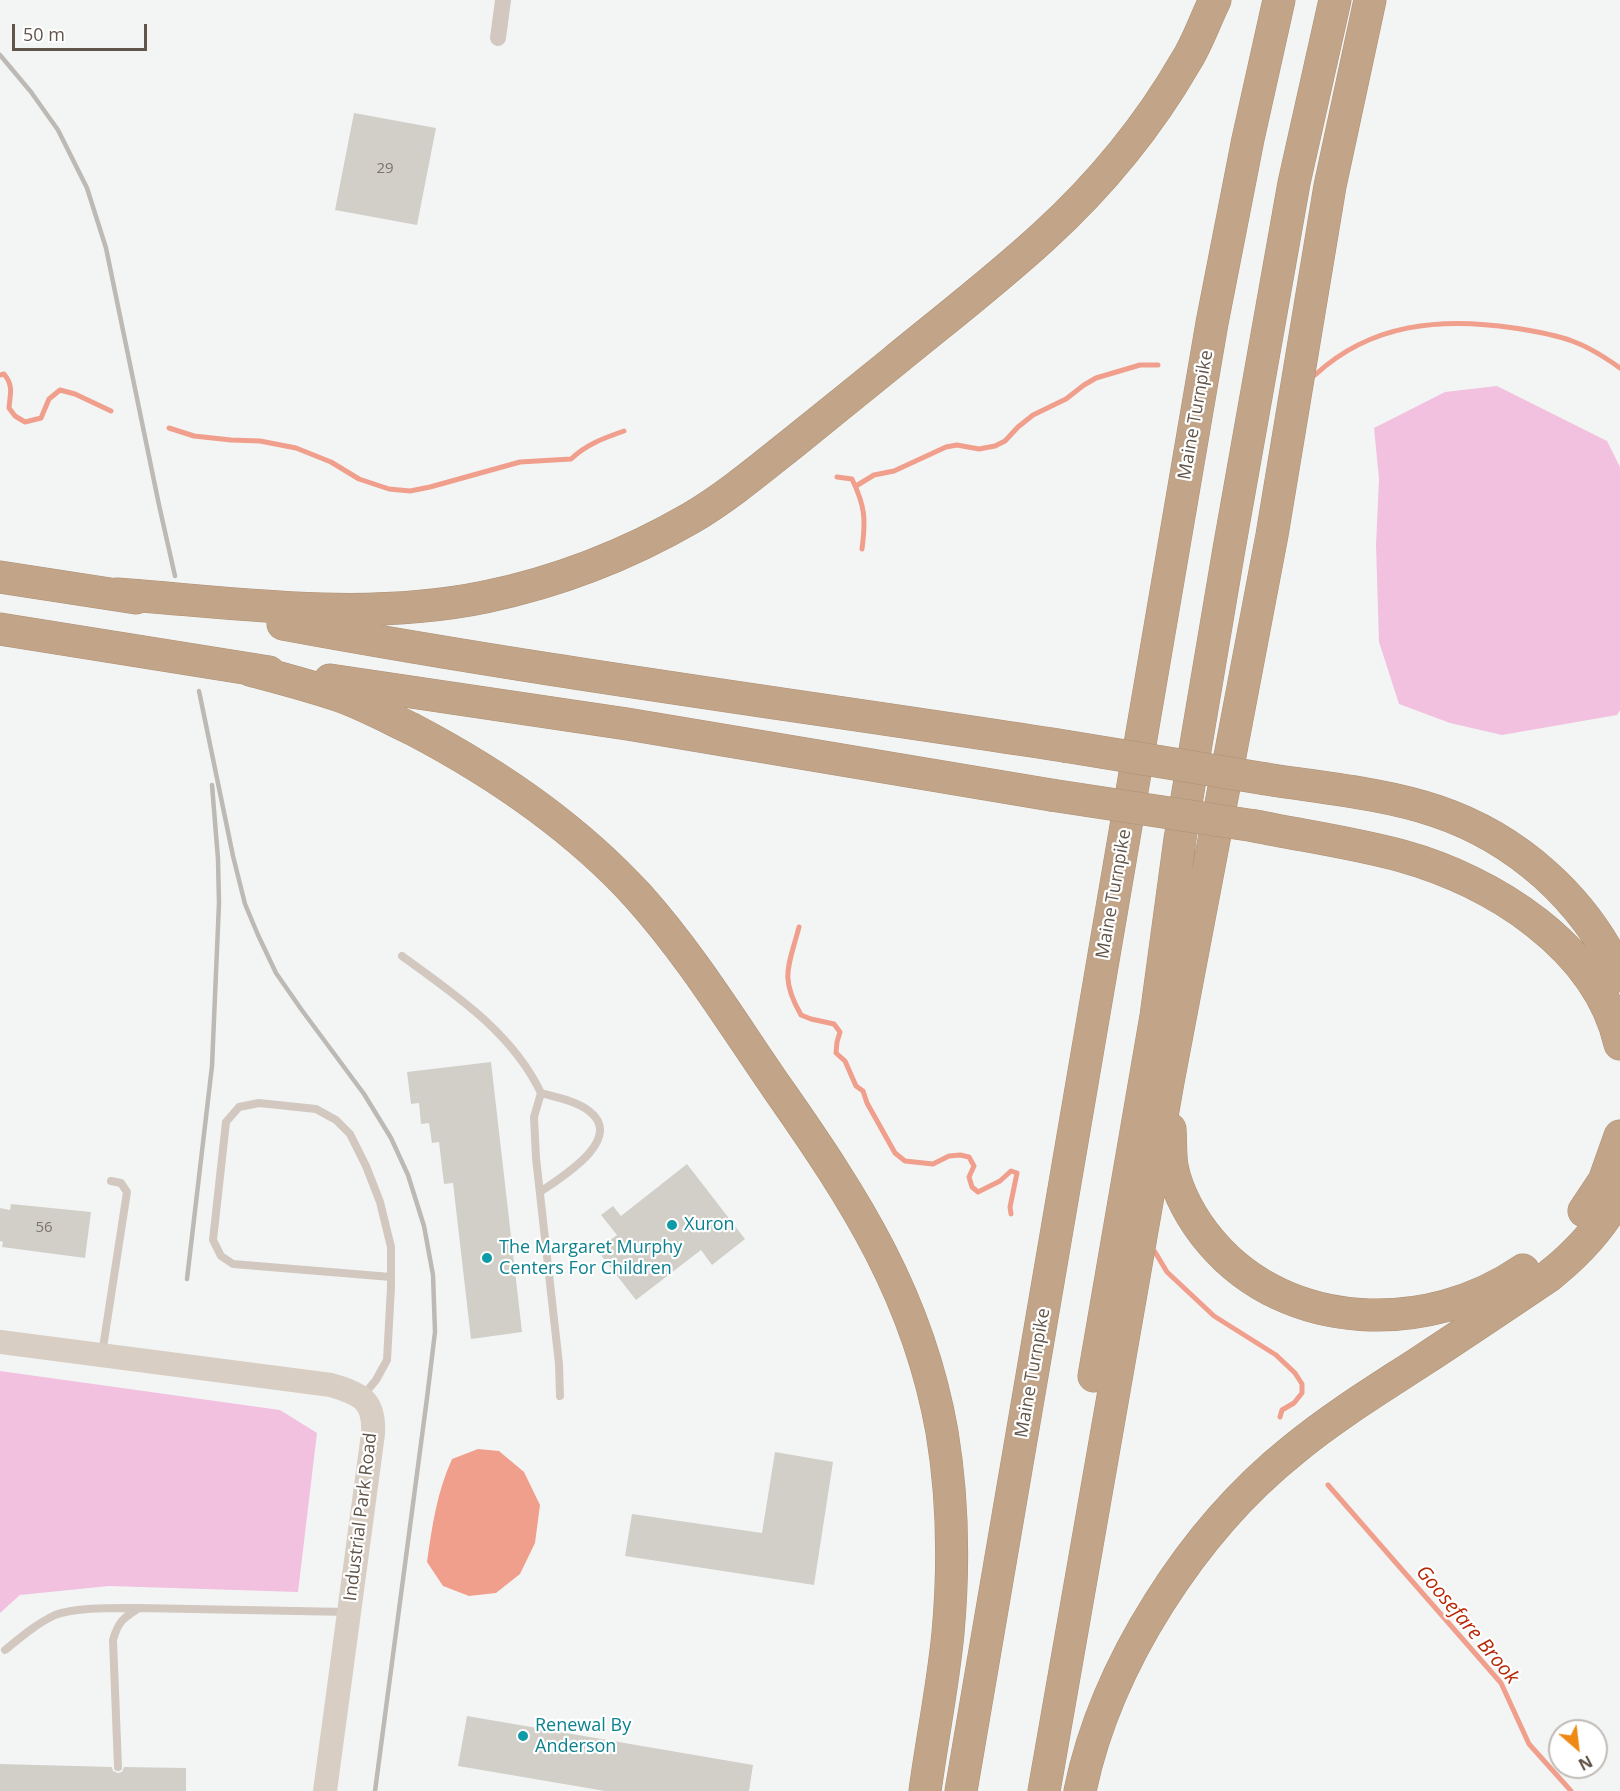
<!DOCTYPE html>
<style>
body{margin:0}
#map{position:relative;width:1620px;height:1791px;overflow:hidden;background:#f3f5f5;font-family:"Open Sans",sans-serif}
canvas{display:block}
.north{position:absolute;left:1548px;top:1719px;width:60px;height:60px;box-sizing:border-box;background:#fff;border:2px solid #c0bbb6;border-radius:50%;rotate:152deg;font-size:16px;font-weight:700;line-height:24px;text-align:center;color:#615449}
.north::after{content:'';display:block;margin:auto;width:21px;height:27px;background:#ee8913;clip-path:polygon(50% 0,100% 100%,50% 72%,0 100%)}
.scale{position:absolute;left:12px;top:24px;width:135px;height:27px;box-sizing:border-box;border:3px solid #615449;border-top:0;padding-left:8px;font-size:18px;line-height:21px;white-space:nowrap;color:#615449;-webkit-text-stroke:4px #fff;paint-order:stroke}
</style>
<div id="map">
<canvas width="1620" height="1791"></canvas>
<div class="north">N</div>
<div class="scale">50 m</div>
</div>
<script>
const c = document.querySelector('canvas').getContext('2d');
c.lineJoin = 'round';
function fill(path, color) {
  c.fillStyle = color;
  c.fill(path, 'evenodd');
}
function trace(path, color, width, dash) {
  c.strokeStyle = color;
  c.lineWidth = width;
  c.lineCap = dash ? 'butt' : 'round';
  c.setLineDash(dash || []);
  c.stroke(path);
}
function drawText(font, color, halo, rows, align = 'center') {
  c.font = font + ' "Open Sans",sans-serif';
  c.lineWidth = 4.5;
  c.setLineDash([]);
  c.textBaseline = 'middle';
  c.strokeStyle = halo;
  c.fillStyle = color;
  for (const [text, x, y, turn = 0] of rows) {
    c.save();
    c.translate(x, y);
    c.rotate((+turn || 0) * Math.PI / 180);
    c.textAlign = isNaN(turn) ? turn : align;
    if (halo) c.strokeText(text, 0, 0);
    c.fillText(text, 0, 0);
    c.restore();
  }
}
const green = new Path2D(`
 M1497,386l110,55 13,26v243l-3,5 -115,20 -52,-12 -51,-19 -20,-62 -3,-97 3,-66 -5,-51 71,-36z
 M0,1371l280,39 37,23 -19,159 -189,-6 -89,9 -20,18z`);
const water = new Path2D(`
 M478,1449l21,2 25,21 16,33 -5,38 -15,31 -24,19 -27,3 -26,-10 -16,-24c5,-36 10,-70 25,-103z`);
const stream = new Path2D(`
 M0,375l4,-1c10,12 6,20 5,34l6,8 10,6 16,-4 8,-19 11,-9 15,4 36,17
 M1315,375c56,-52 127,-58 199,-47 19,3 39,6 58,13 17,6 34,17 48,27
 M169,428l25,8 37,4 29,1 36,7 35,14 28,17 30,10 21,2 20,-4 90,-25 51,-3c16,-15 33,-21 53,-28
 M837,477l15,2c13,27 14,40 10,70
 M856,486l18,-11 20,-4 52,-24 11,-2 22,4 16,-3 10,-5 13,-14 15,-12 33,-16 18,-14 12,-7 44,-13h18
 M799,927c-10,39 -20,50 2,88l10,4 23,5 6,8 -3,10 -1,11 9,8 11,25 7,5 4,12 28,50 10,8 28,3 16,-8 11,-1 9,2 5,9 -5,11 3,10 6,5 22,-11 11,-10 6,2 -7,34 1,7
 M1155,1252l12,20 47,44 62,39 19,18 7,11v9l-8,10 -12,7 -2,7
 M1328,1485l173,198 28,61 42,47`);
const building = new Path2D(`
 M354,113l82,15 -19,97 -82,-15z
 M491,1062l31,270 -51,7 -18,-156 -9,1 -5,-42 -7,1 -3,-20 -8,1 -2,-21 -8,1 -4,-32z
 M687,1164l58,75 -33,26 -11,-15 -65,50 -39,-50 20,-15 -16,-20 12,-9 8,10z
 M11,1204l80,8 -6,46 -83,-11 1,-5 -3,-1v-33l10,2z
 M775,1452l58,10 -19,123 -189,-29 7,-42 130,19z
 M467,1716l286,49 -4,26h-144l-147,-25z
 M0,1764l112,3 1,4 5,2 4,-1 2,-5 62,1v23h-186z`);
const lane = new Path2D(`
 M402,956c52,38 110,76 139,137l-7,24 2,41 23,206 1,32
 M540,1192c20,-14 86,-53 49,-81 -12,-10 -34,-14 -48,-18
 M102,1354l25,-162 -6,-9 -10,-2
 M362,1397l14,-17 11,-20 4,-73v-40l-11,-45 -14,-36 -16,-32 -14,-14 -20,-11 -57,-6 -20,4 -13,15 -13,118 8,16 12,8 158,13
 M5,1650c16,-13 31,-26 50,-35 20,-8 61,-7 83,-7
 M118,1767l-5,-127c5,-18 10,-22 26,-32l210,4`);
const street = new Path2D(`
 M498,38l5,-38`);
const secondary = new Path2D(`
 M0,1342l331,43c30,9 44,15 42,49l-48,357`);
const highway = new Path2D(`
 M0,577l136,21
 M117,594c122,9 246,28 368,3 72,-15 142,-42 206,-79 37,-22 69,-49 103,-76 33,-27 66,-53 99,-80 50,-41 102,-81 150,-125 56,-51 105,-110 143,-176 12,-19 19,-41 29,-61
 M283,624c259,48 521,82 781,122
 M0,629l269,43
 M250,670c30,8 61,16 90,26 25,9 49,22 72,33 84,44 162,97 226,167 53,59 95,128 140,193 77,110 140,207 164,343 11,66 12,134 6,201 -5,52 -16,106 -23,158
 M330,680l297,44 424,71
 M1266,779c56,9 116,14 170,32 81,27 149,88 184,165
 M1255,826c49,10 99,17 147,30 91,25 196,91 218,188
 M1170,1129c1,12 0,25 2,37 5,27 21,55 39,76 77,91 218,93 312,28
 M1584,1211l20,-30 16,-45
 M1094,1376l62,-360 24,-177 49,-290 65,-366 41,-183
 M961,1791l251,-1468 36,-184 31,-139
 M1044,1791l124,-709 104,-547 58,-349 40,-186
 M1080,1791c26,-126 113,-261 213,-341 40,-33 84,-60 127,-88 43,-28 86,-57 129,-86 29,-23 54,-50 71,-83`);
const rail = new Path2D(`
 M0,55l31,37 27,38 29,58 19,60 53,257 16,71
 M199,691l34,165 12,48 13,31 18,38 25,36 63,85 27,44 17,37 16,51 9,49 2,57 -8,66 -52,393
 M187,1279l25,-213 7,-163 -1,-44 -6,-74`);
const highwayBridge = new Path2D(`
 M1064,746l202,33
 M1051,795l204,31`);
const markers = [
 [672,1225,6,"#0f9aa8"],
 [487,1258,6,"#0f9aa8"],
 [523,1736,6,"#0f9aa8"]
];
const numberNames = [
 ["29",385,169],
 ["56",44,1228]
];
const streetNames = [
 ["Maine Turnpike",1196,415,-80],
 ["Maine Turnpike",1114,894,-80],
 ["Maine Turnpike",1033,1373,-80],
 ["Industrial Park Road",361,1517,-83]
];
const cultureNames = [
 ["Xuron",684,1225],
 ["The Margaret Murphy",499,1248],
 ["Centers For Children",499,1269],
 ["Renewal By",535,1726],
 ["Anderson",535,1747]
];
const waterNames = [
 ["Goosefare Brook",1467,1625,50]
];
fill(green, '#f2c1e0');
fill(water, '#f19f8d');
trace(stream, '#f19f8d', 5);
fill(building, '#d2cfc9');
trace(highway, '#ae9174', 33);
trace(lane, '#d2c8c0', 8);
trace(street, '#d2c8c0', 16);
trace(secondary, '#d9cec3', 24);
trace(highway, '#c2a589', 32);
trace(rail, '#bdb9b4', 4.5);
trace(highwayBridge, '#ae9174', 33, []);
trace(highwayBridge, '#c2a589', 32);
for (const [x, y, r, color] of markers) {
  const dot = new Path2D();
  dot.arc(x, y, r, 0, 2 * Math.PI);
  c.fillStyle = color;
  c.fill(dot);
  trace(dot, '#fff', 2);
}
drawText('15px', '#7d7369', null, numberNames);
drawText('18px', '#615449', '#fff', streetNames);
drawText('18px', '#0d838f', '#fff', cultureNames, 'left');
drawText('italic 20px', '#b72706', '#fff', waterNames);
</script>
